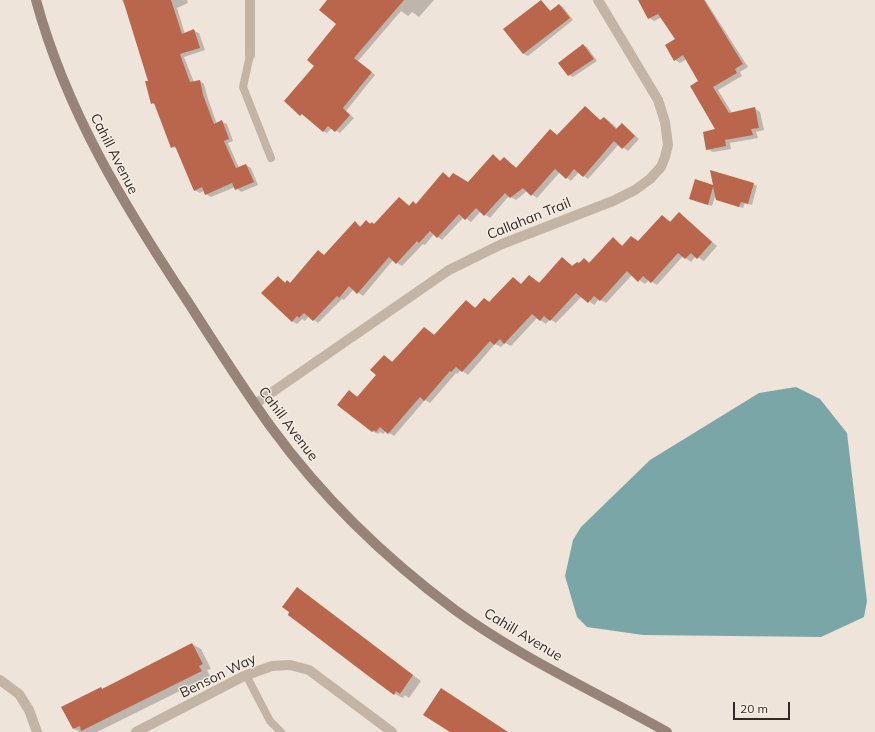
<!DOCTYPE html>
<style>
body{margin:0}
#map{position:relative;width:875px;height:732px;overflow:hidden;background:#eee4d9;font-family:Mulish,sans-serif}
canvas{display:block}
.scale{position:absolute;left:733px;top:702px;width:57px;height:18px;box-sizing:border-box;border:2px solid #322a26;border-top:0;padding-left:5px;font-size:12px;line-height:14px;white-space:nowrap;color:#322a26;-webkit-text-stroke:3px #f6eee4;paint-order:stroke}
</style>
<div id="map">
<canvas width="875" height="732"></canvas>
<div class="scale">20 m</div>
</div>
<script>
const c = document.querySelector('canvas').getContext('2d');
c.lineJoin = 'round';
function fill(path, color) {
  c.fillStyle = color;
  c.fill(path, 'evenodd');
}
function trace(path, color, width, dash) {
  c.strokeStyle = color;
  c.lineWidth = width;
  c.lineCap = dash ? 'butt' : 'round';
  c.setLineDash(dash || []);
  c.stroke(path);
}
function drawText(font, color, halo, rows, align = 'center') {
  c.font = font + ' Mulish,sans-serif';
  c.lineWidth = 3;
  c.setLineDash([]);
  c.textBaseline = 'middle';
  c.strokeStyle = halo;
  c.fillStyle = color;
  for (const [text, x, y, turn = 0] of rows) {
    c.save();
    c.translate(x, y);
    c.rotate((+turn || 0) * Math.PI / 180);
    c.textAlign = isNaN(turn) ? turn : align;
    if (halo) c.strokeText(text, 0, 0);
    c.fillText(text, 0, 0);
    c.restore();
  }
}
const water = new Path2D(`
 M796,387l24,12 27,34 20,168 -3,16 -43,20 -178,-2 -56,-8 -10,-10 -12,-41 8,-36 8,-13 69,-67 109,-67z`);
const shadow = new Path2D(`
 M122,0h65l1,3 -11,5 8,26 9,-3 5,2 6,17 -21,7 10,25 6,-1 4,3 4,15 9,25 5,-2 5,2 6,17 -5,2 11,25 7,-3 5,3 7,17 -17,7 -6,-5 -24,10 -5,-3 -1,-4 -5,3 -5,-3 -17,-41 -6,-2 -16,-42 -4,-2 -3,-22 -22,-71z
 M329,0h105l-15,17 -7,-5 -4,4 -7,-5 -43,50 17,14 -29,36 8,7 -14,15 -8,-5 -5,5 -4,-2 -38,-30 31,-35 21,-42z
 M640,0h65l43,67 -8,5 2,4 -24,14 14,23 22,-5 6,4 4,18 -8,2 2,6 -28,5 1,6 -18,3 -6,-3 10,-19 -17,-49 -13,-22 -7,4 -5,-3 1,-20 -14,-23 -8,4 -5,-3z
 M541,1l10,10 8,-6 4,2 10,13 -45,36 -4,-2 -19,-25z
 M583,45l4,2 10,14 -24,16 -4,-2z
 M586,107l15,14 3,-3 5,3 9,8 4,-4 5,3 12,11 -11,12 -9,-7 -31,35 -9,-7 -8,9 -11,-9 -23,26 -10,-7 -11,9 -7,-4 -19,22 -9,-7 -10,11 -7,-5 -22,23 -8,-6 -9,11 -2,-1 -21,22 -9,-6 -30,36 -9,-7 -10,11 -2,-1 -24,24 -9,-7 -4,5 -3,-2 -5,5 -5,-3 -14,-44 8,6 2,-2 3,2 27,-31 7,4 30,-33 7,4 4,-5 9,3 25,-27 10,8 7,-1 26,-32 7,5 18,5 25,-27 9,6 2,-3 13,9 33,-38 8,6z
 M753,184l4,2 -5,19 -7,-2 -2,5 -22,-7 -5,-7 -4,12 -22,-7 24,-13z
 M679,213l38,33 -13,15 -8,-5 -5,6 -8,-6 -26,29 -8,-5 -4,4 -13,-9 -26,28 -7,-4 -5,6 -12,-9 -26,27 -6,-4 -4,5 -9,-6 -26,28 -6,-3 -4,4 -6,-3 -27,31 -7,-5 -4,4 -1,-1 -26,30 -5,-3 -31,36 -8,-5 -3,3 -3,-2 -2,2 -6,-3 -23,-40 9,6 19,-22 7,-19 9,6 32,-34 10,7 31,-34 10,7 8,-9 6,3 23,-24 9,7 8,-9 10,7 22,-25 12,9 5,-3 5,-5 6,4 23,-24 10,7 8,-9 8,5 23,-26 9,6z
 M305,593l116,88 -12,17 -4,-3 -2,3 -8,-4z
 M192,644l9,5 10,20 -4,1 3,6 -113,56h-17l-6,-3 26,-41 3,1z`);
const building = new Path2D(`
 M123,0h48l11,34 12,-5 6,19 -20,6 10,28 10,-2 3,15 11,29 8,-4 7,19 -5,2 12,27 10,-4 8,18 -19,8 -3,-7 -27,12 -3,-8 -8,4 -19,-45 -4,2 -17,-45 -3,1 -6,-23h3z
 M327,0h77l-50,58 18,14 -29,36 7,7 -15,17 -7,-6 -5,6 -21,-18 -2,2 -16,-15 30,-35 -7,-6 29,-36 -17,-14z
 M541,0l9,11 9,-7 11,14 -47,36 -20,-25z
 M638,0h66l39,64 -8,5 2,4 -24,14 16,26 26,-6 4,21 -8,1 2,6 -28,5 1,6 -20,4 -3,-18 12,-3 -25,-43 8,-5 -15,-26 -9,6 -9,-16 10,-6 -17,-25 -10,5z
 M583,44l11,15 -26,17 -10,-13z
 M585,106l15,14 4,-3 12,12 6,-6 13,13 -13,13 -8,-8 -31,36 -9,-8 -8,10 -11,-10 -24,27 -8,-8 -13,10 -5,-5 -21,23 -8,-8 -11,12 -6,-6 -22,24 -7,-7 -11,12 -2,-2 -21,23 -7,-7 -32,37 -8,-8 -10,12 -2,-2 -24,25 -9,-8 -5,5 -2,-2 -5,6 -31,-29 17,-17 7,7 2,-3 3,3 28,-33 6,5 31,-34 5,6 6,-7 4,4 2,-2 2,2 25,-27 10,9 4,-5 3,3 27,-32 6,6 4,-5 15,9 25,-28 7,7 4,-4 12,11 34,-39 7,6z
 M710,170l44,13 -6,21 -7,-2 -2,5 -23,-7 -3,-13 -5,18 -19,-6 6,-20 18,6z
 M679,212l33,30 -15,17 -6,-6 -6,6 -7,-6 -27,30 -8,-7 -5,6 -11,-11 -27,30 -6,-5 -6,7 -12,-10 -26,28 -6,-5 -4,5 -8,-7 -28,30 -4,-5 -6,6 -4,-4 -28,31 -6,-5 -5,5 -1,-1 -26,30 -4,-4 -32,37 -8,-7 -4,5 -2,-2 -2,2 -35,-27 12,-15 8,7 19,-22 -6,-5 14,-15 8,7 32,-35 10,8 32,-35 9,8 9,-10 5,4 24,-25 8,7 8,-9 10,8 23,-26 10,9 5,-4 2,1 5,-5 5,5 24,-26 9,9 9,-10 7,5 24,-26 8,7z
 M297,587l116,88 -13,19 -4,-3 -2,4 -23,-17 -83,-63 1,-3 -7,-5z
 M192,643l11,21 -4,2 3,5 -121,60 -1,-5 -7,3 -12,-22 40,-20 1,2z
 M441,688l67,44h-58l-27,-17z`);
const lane = new Path2D(`
 M250,55l-7,32 28,71
 M246,675l24,46 11,11`);
const street = new Path2D(`
 M250,55v-55
 M255,404l194,-134 53,-26 111,-43 22,-11 15,-11 11,-12 4,-10 3,-12 -3,-23 -7,-22 -60,-100
 M0,680l19,14 10,16 8,22
 M136,732l108,-56 28,-10 18,-1 19,5 83,62`);
const secondary = new Path2D(`
 M36,0c30,111 89,207 152,302 27,42 54,85 83,125 51,70 114,131 184,183 66,48 141,82 212,122`);
const streetNames = [
 ["Cahill Avenue",114,154,63],
 ["Callahan Trail",529,219,-22],
 ["Cahill Avenue",288,424,53],
 ["Cahill Avenue",523,635,31],
 ["Benson Way",218,676,-26]
];
fill(water, '#7ba6a8');
fill(shadow, '#0003');
fill(building, '#b9664c');
trace(lane, '#c4b4a6', 8);
trace(street, '#c4b4a6', 10);
trace(secondary, '#988378', 10);
drawText('14px', '#322a26', '#f6eee4', streetNames);
</script>
